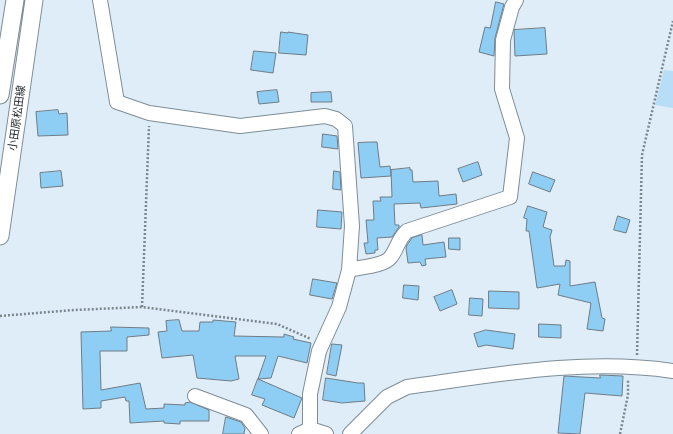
<!DOCTYPE html>
<meta charset="utf-8">
<style>
body{margin:0}
canvas{display:block;background:#deedf7}
</style>
<canvas width="673" height="434"></canvas>
<script>
const c = document.querySelector('canvas').getContext('2d');
c.lineJoin = 'round';
function fill(path, color) {
  c.fillStyle = color;
  c.fill(path, 'evenodd');
}
function trace(path, color, width, dash) {
  c.strokeStyle = color;
  c.lineWidth = width;
  c.lineCap = dash ? 'butt' : 'round';
  c.setLineDash(dash || []);
  c.stroke(path);
}
function drawText(font, color, halo, rows, align = 'center') {
  c.font = font + ' "Golos Text","Noto Sans JP",sans-serif';
  c.lineWidth = 3;
  c.setLineDash([]);
  c.textBaseline = 'middle';
  c.strokeStyle = halo;
  c.fillStyle = color;
  for (const [text, x, y, turn = 0] of rows) {
    c.save();
    c.translate(x, y);
    c.rotate((+turn || 0) * Math.PI / 180);
    c.textAlign = isNaN(turn) ? turn : align;
    if (halo) c.strokeText(text, 0, 0);
    c.fillText(text, 0, 0);
    c.restore();
  }
}
const green = new Path2D(`
 M664,70l9,1v37l-18,-3z`);
const building = new Path2D(`
 M496,2l8,2 -9,34 -1,18 -15,-4 6,-25 5,1z
 M545,28l2,26 -32,2 -1,-26z
 M281,32l7,1v-1l20,3 -2,20 -27,-2z
 M254,51l22,2 -3,20 -22,-3z
 M277,90l2,12 -20,2 -2,-12z
 M331,92l1,10h-21v-9z
 M58,110l1,4 8,-1 1,22 -30,1 -2,-24z
 M323,134l14,2 1,13 -16,-2z
 M371,142h6l3,25 10,-1 1,10 -30,2 -3,-35z
 M478,162l4,13 -19,7 -5,-13z
 M410,168v2h2l1,12 25,-1 1,15 17,-2 1,10 -36,4 -1,-5 -26,1 1,21h4v2l-7,10 -15,1 1,12h-3v3l-9,1 -2,-11h4l-2,-23h8l-1,-19h8l-1,-4h12l-1,-27z
 M61,171l2,15 -22,2 -1,-15z
 M334,171l6,1 1,18 -8,-1z
 M533,172l22,8 -5,12 -21,-8z
 M528,206l19,6 -4,15 9,3 -2,7 4,29h11l1,-6 4,1v25l25,-4 7,36 3,1 -2,12 -16,-2 4,-26 -33,-8 2,-11 -23,4 -8,-57h-3l1,-12 -3,-1z
 M318,210l24,2 -1,17 -24,-2z
 M618,216l12,4 -4,13 -12,-3z
 M422,235l1,10 21,-3 2,15 -21,2 1,6 -4,1 -2,-4 -12,1 -2,-15 1,-3 5,-7z
 M449,238h11v12l-11,-1z
 M313,279l24,4 -5,16 -22,-4z
 M404,285l15,1 -1,14 -15,-2z
 M452,290l5,14 -17,7 -6,-14z
 M489,291l30,1v17l-30,-1z
 M470,298l13,1 -1,17 -13,-1z
 M179,320l3,11h17l1,-9h13v-2l23,2 -2,14 50,1v-3l10,3 -1,2 18,4 -4,20 -29,-7 -7,22 -13,1 8,-23h-31l4,23 -8,2 -34,-3 -4,-23 -31,3 -4,-26 9,-1 -1,-10z
 M539,324l22,1v13l-22,-1z
 M111,327l38,1v7l-22,2v14h-27l1,39 39,-7 6,26 18,-1v-4l21,1v-2l5,-1 19,8v11h-29v3l-16,-1v-2l-34,2 -1,-22h-3l-1,-4 -24,4v7l-18,1 -2,-77 30,-1z
 M486,330l29,4 -2,15 -27,-4 -8,2 -4,-13z
 M332,344l10,1 -6,31 -9,-2z
 M600,375l23,1 -1,20 -37,-3 -5,41 -22,-1 6,-57 36,2z
 M326,378l32,5h6l1,18 -23,2 -19,-3z
 M258,379l44,19 -8,20 -32,-13 3,-6 -13,-4z
 M226,417l15,5 4,6 -1,6h-21z`);
const path = new Path2D(`
 M142,307l7,-181
 M0,316l74,-6 68,-3 135,17 34,15
 M637,355l5,-200 31,-134
 M620,434l8,-39v-16`);
const minor = new Path2D(`
 M100,0l17,102 32,11 91,13 85,-10 11,3 9,7 7,100 -3,44 -10,37 -20,44 -9,43v35
 M349,270c11,-3 34,-4 41,-12 7,-8 8,-19 17,-27l103,-34 7,-59 -15,-49 1,-49 9,-33 4,-7
 M195,396l51,19 15,19
 M299,434l11,-5 16,5
 M350,434l37,-37 20,-10c88,-12 177,-29 266,-16`);
const major = new Path2D(`
 M0,95l15,-95
 M0,236l34,-236`);
const streetNames = [
 ["小田原松田線",17,118,-82]
];
fill(green, '#b7def6');
fill(building, '#8ecdf4');
trace(building, '#6f7c85', 1);
trace(minor, '#7f8d96', 16);
trace(major, '#7f8d96', 19);
trace(path, '#7c868d', 2.5, [2, 2]);
trace(minor, '#fff', 14);
trace(major, '#fff', 17);
drawText('11px', '#1e2428', '#fff', streetNames);
</script>
